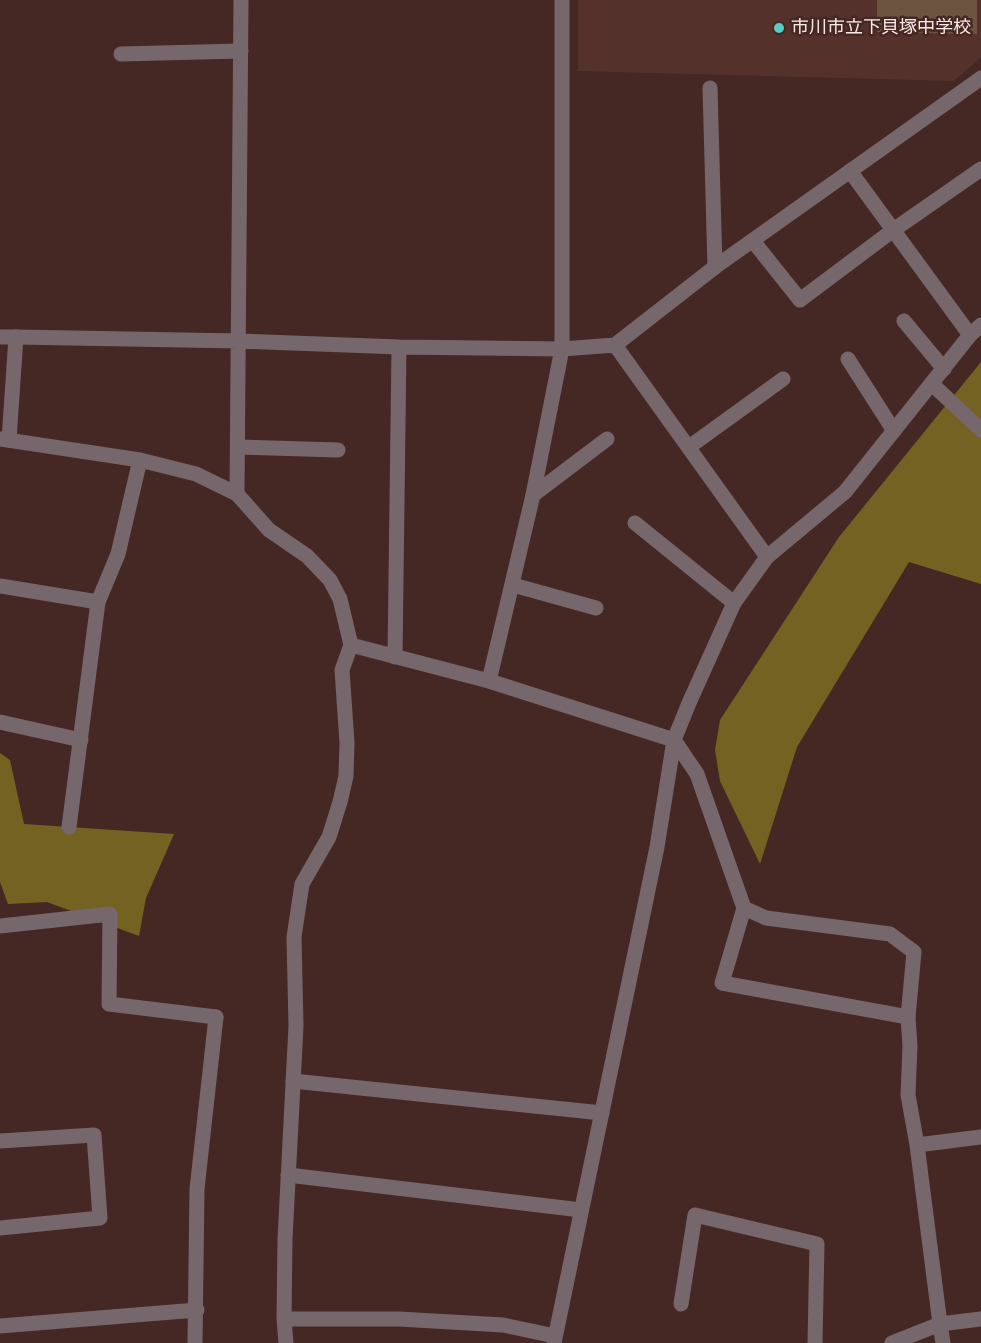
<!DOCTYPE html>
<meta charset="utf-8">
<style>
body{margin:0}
canvas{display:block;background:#452823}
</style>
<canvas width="981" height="1343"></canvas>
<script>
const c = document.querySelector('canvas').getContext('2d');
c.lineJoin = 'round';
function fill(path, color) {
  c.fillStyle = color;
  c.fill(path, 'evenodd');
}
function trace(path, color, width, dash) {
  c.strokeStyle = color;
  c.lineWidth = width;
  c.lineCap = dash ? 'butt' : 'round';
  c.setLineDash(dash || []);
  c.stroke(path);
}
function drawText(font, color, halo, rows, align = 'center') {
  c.font = font + ' Figtree,"Noto Sans JP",sans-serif';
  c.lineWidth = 5;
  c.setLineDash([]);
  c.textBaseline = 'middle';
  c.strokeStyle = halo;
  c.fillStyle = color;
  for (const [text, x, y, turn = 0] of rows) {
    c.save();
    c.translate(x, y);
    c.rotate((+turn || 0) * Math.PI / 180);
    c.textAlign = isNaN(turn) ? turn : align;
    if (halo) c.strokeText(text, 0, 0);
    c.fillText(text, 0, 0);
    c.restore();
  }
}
const built = new Path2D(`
 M578,0h403v57l-27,24 -376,-10z`);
const forest = new Path2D(`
 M981,362v222l-72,-22 -112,185 -37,117 -40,-83 -5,-31 5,-30 119,-183z
 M0,753l10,7 14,64 150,10 -28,64 -7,38 -92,-34 -39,2 -8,-22z`);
const building = new Path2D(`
 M877,0h100v34l-100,-2z`);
const lane = new Path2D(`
 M121,54l120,-3
 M710,88l5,179
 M850,171l120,164
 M753,241l47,59 92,-69 89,-62
 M904,321l40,48
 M0,337h16l-7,103
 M848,359l46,72
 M238,447l100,3
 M689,447l94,-68
 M533,495l74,-56
 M635,523l99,80
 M513,585l83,23
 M0,586l98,16
 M0,722l81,18
 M744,908l-22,75 186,34
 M0,926l110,-12 -1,90 107,13
 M293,1081l309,32
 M288,1175l293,35
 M681,1304l14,-89 122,29 -2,99
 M943,1343l-3,-19 41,-5`);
const street = new Path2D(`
 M16,337l223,4 160,6 163,2 53,-4 100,-78 266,-189
 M615,345l152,212
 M932,384l49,46
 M0,439l140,21 56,14 41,20 32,36 38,26 23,24 10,19 11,46 -9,25 5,73 -1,33 -6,26 -11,35 -27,47 -8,53 2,89 -11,213 -1,80 2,24
 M237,494l4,-494
 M351,645l138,36 185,59 23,34 47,134 22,10 124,16 24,18 -6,65 2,29 -2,49 9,50 23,179 -48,19
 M395,657l4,-310
 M489,681l44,-186 29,-146v-349
 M69,827l29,-225 20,-48 22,-94
 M0,1141l94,-6 6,83 -100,10
 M917,1145l64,-8
 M284,1319h115l104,6 52,11
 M0,1326l197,-16
 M195,1343l2,-154 19,-172
 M554,1343l103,-496 17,-107 15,-37 45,-100 33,-46 78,-65 125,-157 11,-10`);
const markers = [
 [779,28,6,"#56cec4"]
];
const poiNames = [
 ["市川市立下貝塚中学校",791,28]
];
fill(built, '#54312a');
fill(forest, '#746222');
fill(building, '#6c5440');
trace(lane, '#76676c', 15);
trace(street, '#76676c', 15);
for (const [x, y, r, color] of markers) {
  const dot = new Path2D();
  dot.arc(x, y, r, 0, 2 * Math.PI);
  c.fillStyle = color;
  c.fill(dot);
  trace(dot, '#452823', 2);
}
drawText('18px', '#fce8e4', '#452823', poiNames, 'left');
</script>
